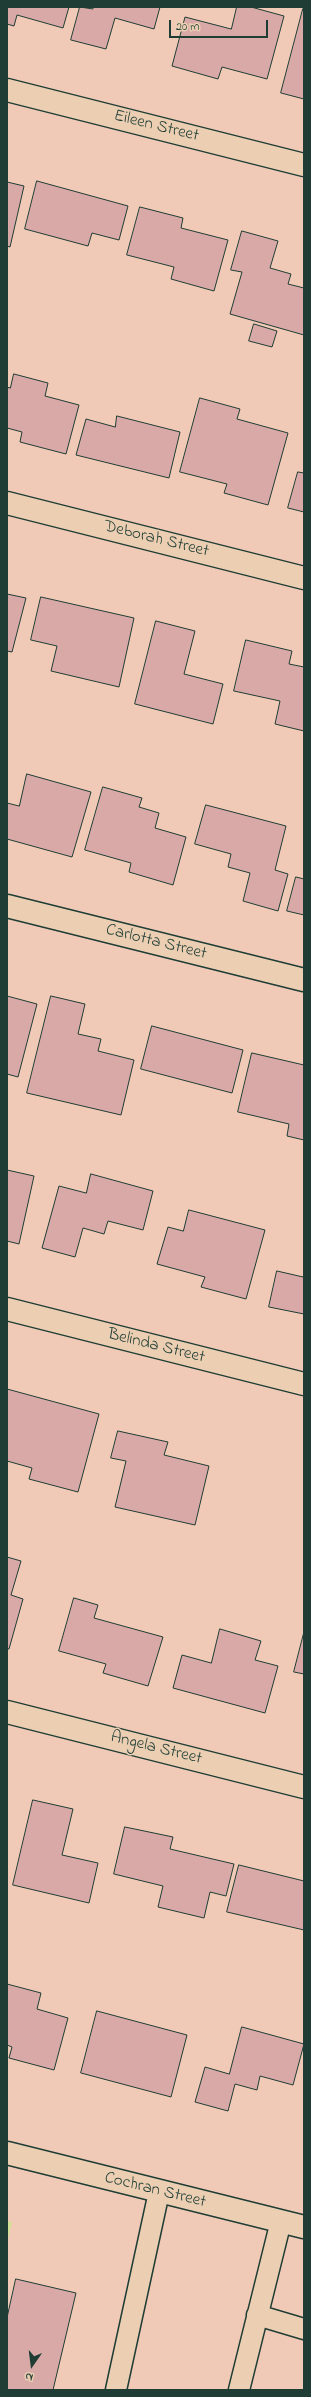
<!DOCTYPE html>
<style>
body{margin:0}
#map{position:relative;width:311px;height:2397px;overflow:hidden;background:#f0cab6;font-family:"Indie Flower",sans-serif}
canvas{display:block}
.frame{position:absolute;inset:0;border:8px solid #1f3d34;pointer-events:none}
.north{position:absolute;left:12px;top:2345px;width:40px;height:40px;-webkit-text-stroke:3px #eccfb3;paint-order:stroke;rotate:194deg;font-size:11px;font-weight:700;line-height:16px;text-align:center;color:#1f3d34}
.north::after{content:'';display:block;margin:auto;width:14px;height:18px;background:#1f3d34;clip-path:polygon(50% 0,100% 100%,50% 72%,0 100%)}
.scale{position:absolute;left:169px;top:20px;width:99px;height:18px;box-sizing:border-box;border:2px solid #1f3d34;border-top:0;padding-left:5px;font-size:12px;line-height:14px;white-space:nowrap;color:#1f3d34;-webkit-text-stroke:3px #eccfb3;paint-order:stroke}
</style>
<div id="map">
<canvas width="311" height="2397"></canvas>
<div class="frame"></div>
<div class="north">N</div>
<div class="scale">20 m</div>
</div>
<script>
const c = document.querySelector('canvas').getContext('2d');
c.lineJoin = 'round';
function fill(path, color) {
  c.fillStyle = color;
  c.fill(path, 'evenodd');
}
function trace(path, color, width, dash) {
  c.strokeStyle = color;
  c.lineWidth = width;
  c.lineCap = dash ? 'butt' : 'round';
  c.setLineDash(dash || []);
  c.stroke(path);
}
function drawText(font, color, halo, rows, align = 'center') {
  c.font = font + ' "Indie Flower",sans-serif';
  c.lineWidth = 3;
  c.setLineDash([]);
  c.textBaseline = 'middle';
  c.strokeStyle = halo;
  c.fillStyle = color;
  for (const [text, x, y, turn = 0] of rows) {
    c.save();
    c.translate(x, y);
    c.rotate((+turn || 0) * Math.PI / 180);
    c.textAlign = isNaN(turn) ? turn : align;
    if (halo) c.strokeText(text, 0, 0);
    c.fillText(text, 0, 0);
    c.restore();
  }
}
const green = new Path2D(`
 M7,2221l5,1 -5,21z`);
const building = new Path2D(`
 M7,7h62l-6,21 -46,-13 -3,11 -7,-2z
 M80,7l13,2v-2h67l-6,22 -39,-11 -9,31 -35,-9z
 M237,7h14l33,9 -17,63 -45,-12 -4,12 -46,-13 13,-49 46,12z
 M303,9l1,1v89l-23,-6z
 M37,181l91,25 -9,34 -27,-7 -4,13 -63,-17z
 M7,182l17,4 -14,61 -3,-1z
 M140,207l43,11 -2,10 47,12 -14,51 -43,-12 3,-12 -47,-12z
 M242,231l36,10 -8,27 21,6 -3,10 16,4v47l-74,-21 12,-42 -11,-2z
 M254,324l23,7 -5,16 -23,-6z
 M14,374l34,9 -3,13 34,9 -13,49 -46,-12 2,-10 -15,-4v-41l3,1z
 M200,398l40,11 -3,10 51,14 -20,72 -44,-12 3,-9 -47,-12z
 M117,416l63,16 -11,46 -93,-23 10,-36 29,8z
 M298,472l6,1v39l-16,-4z
 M7,594l19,4 -14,54 -5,-1z
 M41,597l93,21 -15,69 -68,-16 6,-25 -26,-6z
 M156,621l39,10 -11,43 39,10 -10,40 -78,-20z
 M246,640l46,11 -3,13 15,3v64l-29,-7 5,-23 -46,-10z
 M27,774l64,18 -19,65 -65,-18v-36l12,3z
 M103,787l39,11 -3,9 20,6 -4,15 31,9 -13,48 -44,-13 2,-9 -46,-13z
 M206,805l80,21 -11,44 13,4 -10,37 -35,-10 7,-28 -22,-6 3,-13 -36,-10z
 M296,877l8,2v36l-17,-4z
 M7,996l30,8 -19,73 -11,-3z
 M51,996l34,8 -7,30 23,5 -3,12 36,9 -13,55 -94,-22z
 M152,1026l91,24 -11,43 -91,-24z
 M252,1053l52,12v75l-17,-4 2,-12 -51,-12z
 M7,1170l27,6 -15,68 -12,-3z
 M91,1174l62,17 -10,39 -35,-9 -4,13 -21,-6 -8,29 -33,-9 17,-62 27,7z
 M189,1210l76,20 -19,69 -45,-12 4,-10 -48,-13 11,-37 15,4z
 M277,1271l26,6 1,-3v40l-35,-7z
 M7,1389l92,25 -21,78 -49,-13 3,-11 -25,-7z
 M118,1431l50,11 -4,13 45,11 -14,59 -80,-18 11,-46 -15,-3z
 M7,1557l14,4 -10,34 12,4 -14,50h-2z
 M74,1598l24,7 -4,13 69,19 -15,49 -45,-13 3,-9 -47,-13z
 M220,1629l41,12 -6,19 23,6 -13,47 -92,-25 9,-33 29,8z
 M304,1632v42l-10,-2z
 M33,1800l40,9 -11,46 36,8 -9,40 -76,-18z
 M125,1827l48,10 -3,12 64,15 -8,32 -16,-4 -6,26 -46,-11 5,-21 -49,-12z
 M239,1865l65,16v49l-77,-18z
 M7,1984l34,9 -4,16 31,9 -14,52 -45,-12 3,-11 -5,-2z
 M97,2011l90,24 -16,62 -90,-24z
 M242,2027l62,17 -11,41 -33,-9 -3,14 -22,-6 -7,27 -33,-9 10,-35 24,7z
 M16,2279l60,14 -23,97h-46v-72z`);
const lane = new Path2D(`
 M257,2315l47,14
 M116,2390l43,-198
 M239,2390l42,-169`);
const street = new Path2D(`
 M7,90l297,75
 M7,503l297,75
 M7,906l297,74
 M7,1309l297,75
 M7,1712l297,75`);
const secondary = new Path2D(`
 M7,2153l297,74`);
const streetNames = [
 ["Eileen Street",156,127,14],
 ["Deborah Street",156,540,14],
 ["Carlotta Street",156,943,14],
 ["Belinda Street",156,1347,14],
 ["Angela Street",156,1749,14],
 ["Cochran Street",155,2191,14]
];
fill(green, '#d2e195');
fill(building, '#d8a9a6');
trace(building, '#1f3d34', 1);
trace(lane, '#1f3d34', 23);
trace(street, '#1f3d34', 25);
trace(secondary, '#1f3d34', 25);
trace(lane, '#eccfb3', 20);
trace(street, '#eccfb3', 22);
trace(secondary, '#eccfb3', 22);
drawText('17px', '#1f3d34', '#eccfb3', streetNames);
</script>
